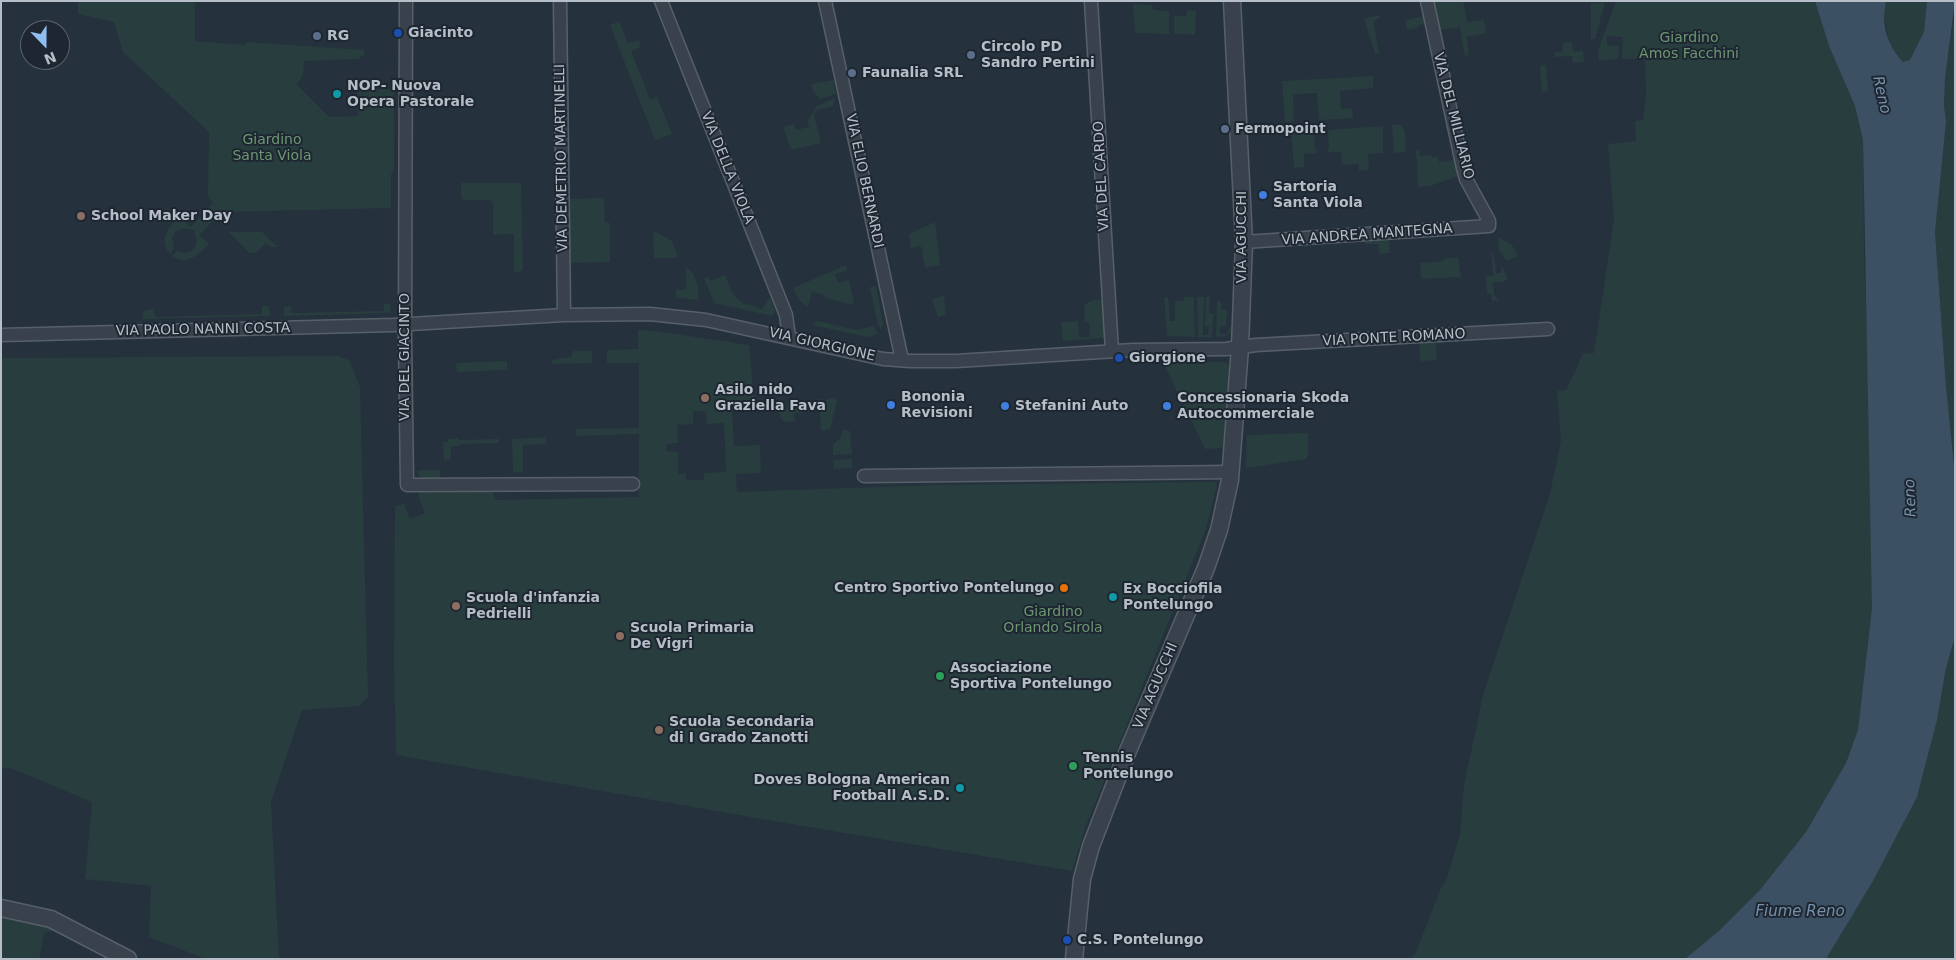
<!DOCTYPE html>
<style>
body{margin:0}
#map{position:relative;width:1956px;height:960px;overflow:hidden;background:#25313c;font-family:"DejaVu Sans",sans-serif}
canvas{display:block}
.frame{position:absolute;inset:0;border:2px solid #b5bdc7;pointer-events:none}
.north{position:absolute;left:20px;top:20px;width:50px;height:50px;box-sizing:border-box;background:#1e2731;border:1px solid #5a636d;border-radius:50%;rotate:158deg;font-size:14px;font-weight:700;line-height:20px;text-align:center;color:#b5bdc7}
.north::after{content:'';display:block;margin:auto;width:18px;height:22px;background:#90bdf1;clip-path:polygon(50% 0,100% 100%,50% 72%,0 100%)}
</style>
<div id="map">
<canvas width="1956" height="960"></canvas>
<div class="frame"></div>
<div class="north">N</div>
</div>
<script>
const c = document.querySelector('canvas').getContext('2d');
c.lineJoin = 'round';
function fill(path, color) {
  c.fillStyle = color;
  c.fill(path, 'evenodd');
}
function trace(path, color, width, dash) {
  c.strokeStyle = color;
  c.lineWidth = width;
  c.lineCap = dash ? 'butt' : 'round';
  c.setLineDash(dash || []);
  c.stroke(path);
}
function drawText(font, color, halo, rows, align = 'center') {
  c.font = font + ' "DejaVu Sans",sans-serif';
  c.lineWidth = 4;
  c.setLineDash([]);
  c.textBaseline = 'middle';
  c.strokeStyle = halo;
  c.fillStyle = color;
  for (const [text, x, y, turn = 0] of rows) {
    c.save();
    c.translate(x, y);
    c.rotate((+turn || 0) * Math.PI / 180);
    c.textAlign = isNaN(turn) ? turn : align;
    if (halo) c.strokeText(text, 0, 0);
    c.fillText(text, 0, 0);
    c.restore();
  }
}
const green = new Path2D(`
 M78,1h117v40l50,4 1,-3 119,8 -1,5 -6,4 -54,2 -1,15 -7,8 33,33 29,-1 -1,-26 37,-1v80l-3,6v33l-169,4 -23,23 10,9c-11,11 -21,22 -37,12l5,-5 9,2c10,-3 13,-11 8,-20l1,-2c-8,-4 -19,-4 -23,7l2,11 -4,5c-12,-15 -2,-26 9,-37l12,10 22,-24 -5,-7 1,-64 -86,-80 -9,-30 -36,-8z
 M1433,1h30l4,21 17,-2 2,13 -19,4 2,18 -4,1 -5,-29 -21,3z
 M1616,1h199l14,45 26,60 8,34 1,119 3,68 5,253v28l-14,122 -12,33 -40,69 -47,59 -39,39 -35,29h-274l5,-7 25,-64 6,-10 13,-44 4,-49 19,-90 67,-201 11,-54 -4,-49 9,-1 17,-36 11,-1 20,-134 -6,-75 28,-3 -1,-20 8,-1 3,-27 -1,-35 -23,1 1,-22 -16,-1v9l12,1 -1,13 -19,2 -1,-10z
 M1886,1h41l-3,31 -14,29 -7,1 -14,-19 -5,-30z
 M1605,2l-10,37h-4v-35z
 M1133,4l19,1 1,5 16,1v23l-34,-1z
 M1955,8v467l-9,-89 -11,-154 11,-110 -2,-17 1,-26z
 M1187,10l9,1 -1,24 -21,-1v-18h12z
 M1382,15l-7,6 -1,3 5,29 -4,1 -11,-36z
 M1423,16l2,7 -7,3 -1,2 -10,2 -1,-10z
 M619,21l9,22 11,-3 2,7 -10,4 19,48 7,-2 15,37 -17,6 -45,-115z
 M1572,42l1,10 10,-1 1,11 -11,1 -1,-7 -17,1v-5l8,-1v-8z
 M1546,65l2,26 -6,1 -2,-26z
 M1373,76v12l-33,3 1,18 11,-1 1,10 -34,2 -2,-27 -21,1 -3,1 1,26 -9,1 -3,-41z
 M833,80l3,14 -16,5 -7,-8 -1,-7z
 M835,98l-2,8 -16,4 -3,4 7,29 -30,7 -8,-23 11,-3 2,6 13,-3 -1,-7 9,-14z
 M1392,125h9l4,6 1,21 -12,1z
 M1383,126v27l-15,1 1,16 -10,1v-7l-17,1 -1,-13h-14l2,-4 -1,-18z
 M1314,131l1,18 3,4 -14,1v13l-10,1 -3,-36z
 M1416,150h3l1,6 11,-1 1,3 6,-1 1,5 16,-2 4,16 -29,10 -12,1z
 M461,183h60l2,88 -9,1v-38l-21,1v-33l-3,-2h-26l-3,-2z
 M604,198l1,25h5v39l-41,1 -1,-64z
 M935,222l5,43 -15,3 -4,-22 -10,2 -2,-14z
 M655,231l17,10 6,15 -2,2h-22l-1,-25z
 M228,232h34l16,15h-7l-5,-4 -10,10h-6z
 M1498,237l14,8 6,11 -11,5 -8,-11z
 M1389,239l1,14 -11,1 -1,-10h-13v-4z
 M1491,249l4,11 1,13h5v-6l2,1 5,11 -7,3h-8l1,13 5,5 -7,1 -1,-7h-4l-1,-18 7,-1z
 M1446,258h12l3,19 -40,2 -1,-16 23,-2z
 M846,265l1,5 -12,4 3,9 11,-3 5,23 -5,1 -24,-6v-3l-13,-3 -4,15 -8,-6 -7,-13z
 M686,267c10,5 14,23 12,33l-21,-2 -1,-2v-6l10,-1z
 M725,275c4,10 9,24 18,28 6,3 12,1 16,6h3l8,-12 5,14 -3,5 -58,-13 -10,-25 4,-1 2,4z
 M876,286l7,37 -2,7 -3,-5 -8,-38z
 M944,295l2,19 -8,3 -6,-17z
 M1164,297h4l2,24h5v-20h9v-4h10l1,40 -28,-1z
 M1197,297h7l-1,38h5l1,-9h-4l1,-29h4l-1,16 4,1 -1,23h-14z
 M1102,299l2,39 -41,3 -2,-19 17,-1 1,16h11l-1,-15h-4l-1,-16 6,-5z
 M1217,301h4v8l6,1 -1,16h-6v8h7l3,-7h2l-1,5 -5,4 -10,1z
 M384,304h6l1,9 -107,3v-9l7,-1v7l93,-2z
 M262,306h7l1,10 -127,3v-8l11,-2 1,8 107,-3z
 M817,321l40,9 17,-4 4,8 -10,3 -56,-12z
 M638,330l17,1 94,14 6,64 -23,2 2,35 26,-1 1,28 -25,1 1,18 198,-7 279,-3 3,3 -11,44 -121,299 -13,43 -310,-52 -366,-64 -2,-87 1,-162 9,-2 6,15 15,-6 -7,-17 2,-4 5,-2h67l4,10 143,-3v-63l-63,2v-7l63,-1v-65h-32v-13l31,-1zM693,411h13l1,13 17,-1 2,49 -22,1v7h-18v-7l-8,1v-22l-12,-1 1,-7 11,-1 -1,-18 16,-1z
 M1419,343h17l1,17 -17,1z
 M573,351h19v12l-40,1v-4l19,-3z
 M337,356l12,4 11,27 8,310 -9,9 -57,4 -31,92 8,157h-73l-57,-22 2,-51 -66,-7 7,-77 -84,-35 -7,3v-412z
 M507,361v9l-50,2 -1,-9z
 M1163,362h61l5,3 -6,83 -18,1z
 M823,399l-5,12 -22,2 -2,1 1,7 -11,1 -4,-5 -1,-6 8,-1 1,-8z
 M827,399l8,-1 2,3 -7,28 -9,2 -1,-18z
 M843,430l7,1 2,23 -19,1v-11l7,-6z
 M1308,433v22l-2,4 -60,9 1,-33z
 M546,437v7l-23,1v27h-10l-1,-33z
 M458,438l1,2 40,-1v4l-40,1v2h-8v13l-7,1 -1,-18h5v-3z
 M852,459v9l-18,1 -1,-9z
 M417,470h23v8h-18l-4,-3z
 M1955,637v322h-129l47,-78 44,-84 20,-77 9,-52z
 M1,914l53,14 -2,3 -8,2 -5,26h-38z`);
const water = new Path2D(`
 M1815,1h71c-5,25 1,43 17,61l7,-2 14,-28 3,-31h28l-10,78 -1,26 2,17 -11,110 11,154 9,89v162l-9,31 -9,52 -20,77 -44,84 -47,78h-141l35,-29 39,-39 47,-59 40,-69 12,-33 14,-122 -9,-468 -8,-34 -26,-60z`);
const minor = new Path2D(`
 M406,1l-1,337 2,147 226,-1
 M560,1l4,314
 M661,1l125,314 3,22
 M825,1l77,359
 M1091,1l21,350
 M1244,242l245,-16v-5l-23,-42 -3,-11 -36,-167
 M1,335l392,-10 171,-10 86,-1 56,6 177,39 27,2h46l177,-11 93,-1 30,-4 292,-16
 M864,476l367,-4`);
const tertiary = new Path2D(`
 M1,908l50,11 77,40
 M1074,959l8,-80 9,-33 36,-93 79,-185 13,-38 11,-50 10,-133 4,-105 -12,-241`);
const markers = [
 [398,33,5,"#1a4fb4"],
 [317,36,5,"#5c6f8a"],
 [971,55,5,"#5c6f8a"],
 [852,73,5,"#5c6f8a"],
 [337,94,5,"#0f9aa8"],
 [1225,129,5,"#5c6f8a"],
 [1263,195,5,"#3f7fe0"],
 [81,216,5,"#8d6e63"],
 [1119,358,5,"#1a4fb4"],
 [705,398,5,"#8d6e63"],
 [891,405,5,"#3f7fe0"],
 [1005,406,5,"#3f7fe0"],
 [1167,406,5,"#3f7fe0"],
 [1064,588,5,"#e8710a"],
 [1113,597,5,"#0f9aa8"],
 [456,606,5,"#8d6e63"],
 [620,636,5,"#8d6e63"],
 [940,676,5,"#2e9e5b"],
 [659,730,5,"#8d6e63"],
 [1073,766,5,"#2e9e5b"],
 [960,788,5,"#0f9aa8"],
 [1067,940,5,"#1a4fb4"]
];
const poiNames = [
 ["Giacinto",408,33],
 ["RG",327,36],
 ["Circolo PD",981,47],
 ["Sandro Pertini",981,63],
 ["Faunalia SRL",862,73],
 ["NOP- Nuova",347,86],
 ["Opera Pastorale",347,102],
 ["Fermopoint",1235,129],
 ["Sartoria",1273,187],
 ["Santa Viola",1273,203],
 ["School Maker Day",91,216],
 ["Giorgione",1129,358],
 ["Asilo nido",715,390],
 ["Graziella Fava",715,406],
 ["Bononia",901,397],
 ["Revisioni",901,413],
 ["Concessionaria Skoda",1177,398],
 ["Autocommerciale",1177,414],
 ["Stefanini Auto",1015,406],
 ["Centro Sportivo Pontelungo",1054,588,"right"],
 ["Ex Bocciofila",1123,589],
 ["Pontelungo",1123,605],
 ["Scuola d'infanzia",466,598],
 ["Pedrielli",466,614],
 ["Scuola Primaria",630,628],
 ["De Vigri",630,644],
 ["Associazione",950,668],
 ["Sportiva Pontelungo",950,684],
 ["Scuola Secondaria",669,722],
 ["di I Grado Zanotti",669,738],
 ["Tennis",1083,758],
 ["Pontelungo",1083,774],
 ["Doves Bologna American",950,780,"right"],
 ["Football A.S.D.",950,796,"right"],
 ["C.S. Pontelungo",1077,940]
];
const parkNames = [
 ["Giardino",1689,38],
 ["Amos Facchini",1689,54],
 ["Giardino",272,140],
 ["Santa Viola",272,156],
 ["Giardino",1053,612],
 ["Orlando Sirola",1053,628]
];
const streetNames = [
 ["VIA DEL MILLIARIO",1453,116,76],
 ["VIA DEMETRIO MARTINELLI",562,158,-91],
 ["VIA DELLA VIOLA",727,168,68],
 ["VIA DEL CARDO",1102,176,-93],
 ["VIA ELIO BERNARDI",864,181,78],
 ["VIA ANDREA MANTEGNA",1367,235,-4],
 ["VIA AGUCCHI",1242,237,-90],
 ["VIA PAOLO NANNI COSTA",203,330,-1],
 ["VIA PONTE ROMANO",1394,338,-3],
 ["VIA GIORGIONE",822,345,13],
 ["VIA DEL GIACINTO",405,357,-90],
 ["VIA AGUCCHI",1156,686,-67]
];
const waterNames = [
 ["Reno",1881,95,77],
 ["Reno",1911,498,-92],
 ["Fiume Reno",1800,912]
];
fill(green, '#283e3e');
fill(water, '#3c5064');
trace(minor, '#57606a', 15);
trace(tertiary, '#57606a', 19);
trace(minor, '#39424c', 12);
trace(tertiary, '#39424c', 16);
for (const [x, y, r, color] of markers) {
  const dot = new Path2D();
  dot.arc(x, y, r, 0, 2 * Math.PI);
  c.fillStyle = color;
  c.fill(dot);
  trace(dot, '#1e2731', 2);
}
drawText('bold 14px', '#b5bdc7', '#1e2731', poiNames, 'left');
drawText('14px', '#6d9773', '#1e2731', parkNames);
drawText('14px', '#b5bdc7', '#1e2731', streetNames);
drawText('italic 15px', '#7790a9', '#1e2731', waterNames);
</script>
